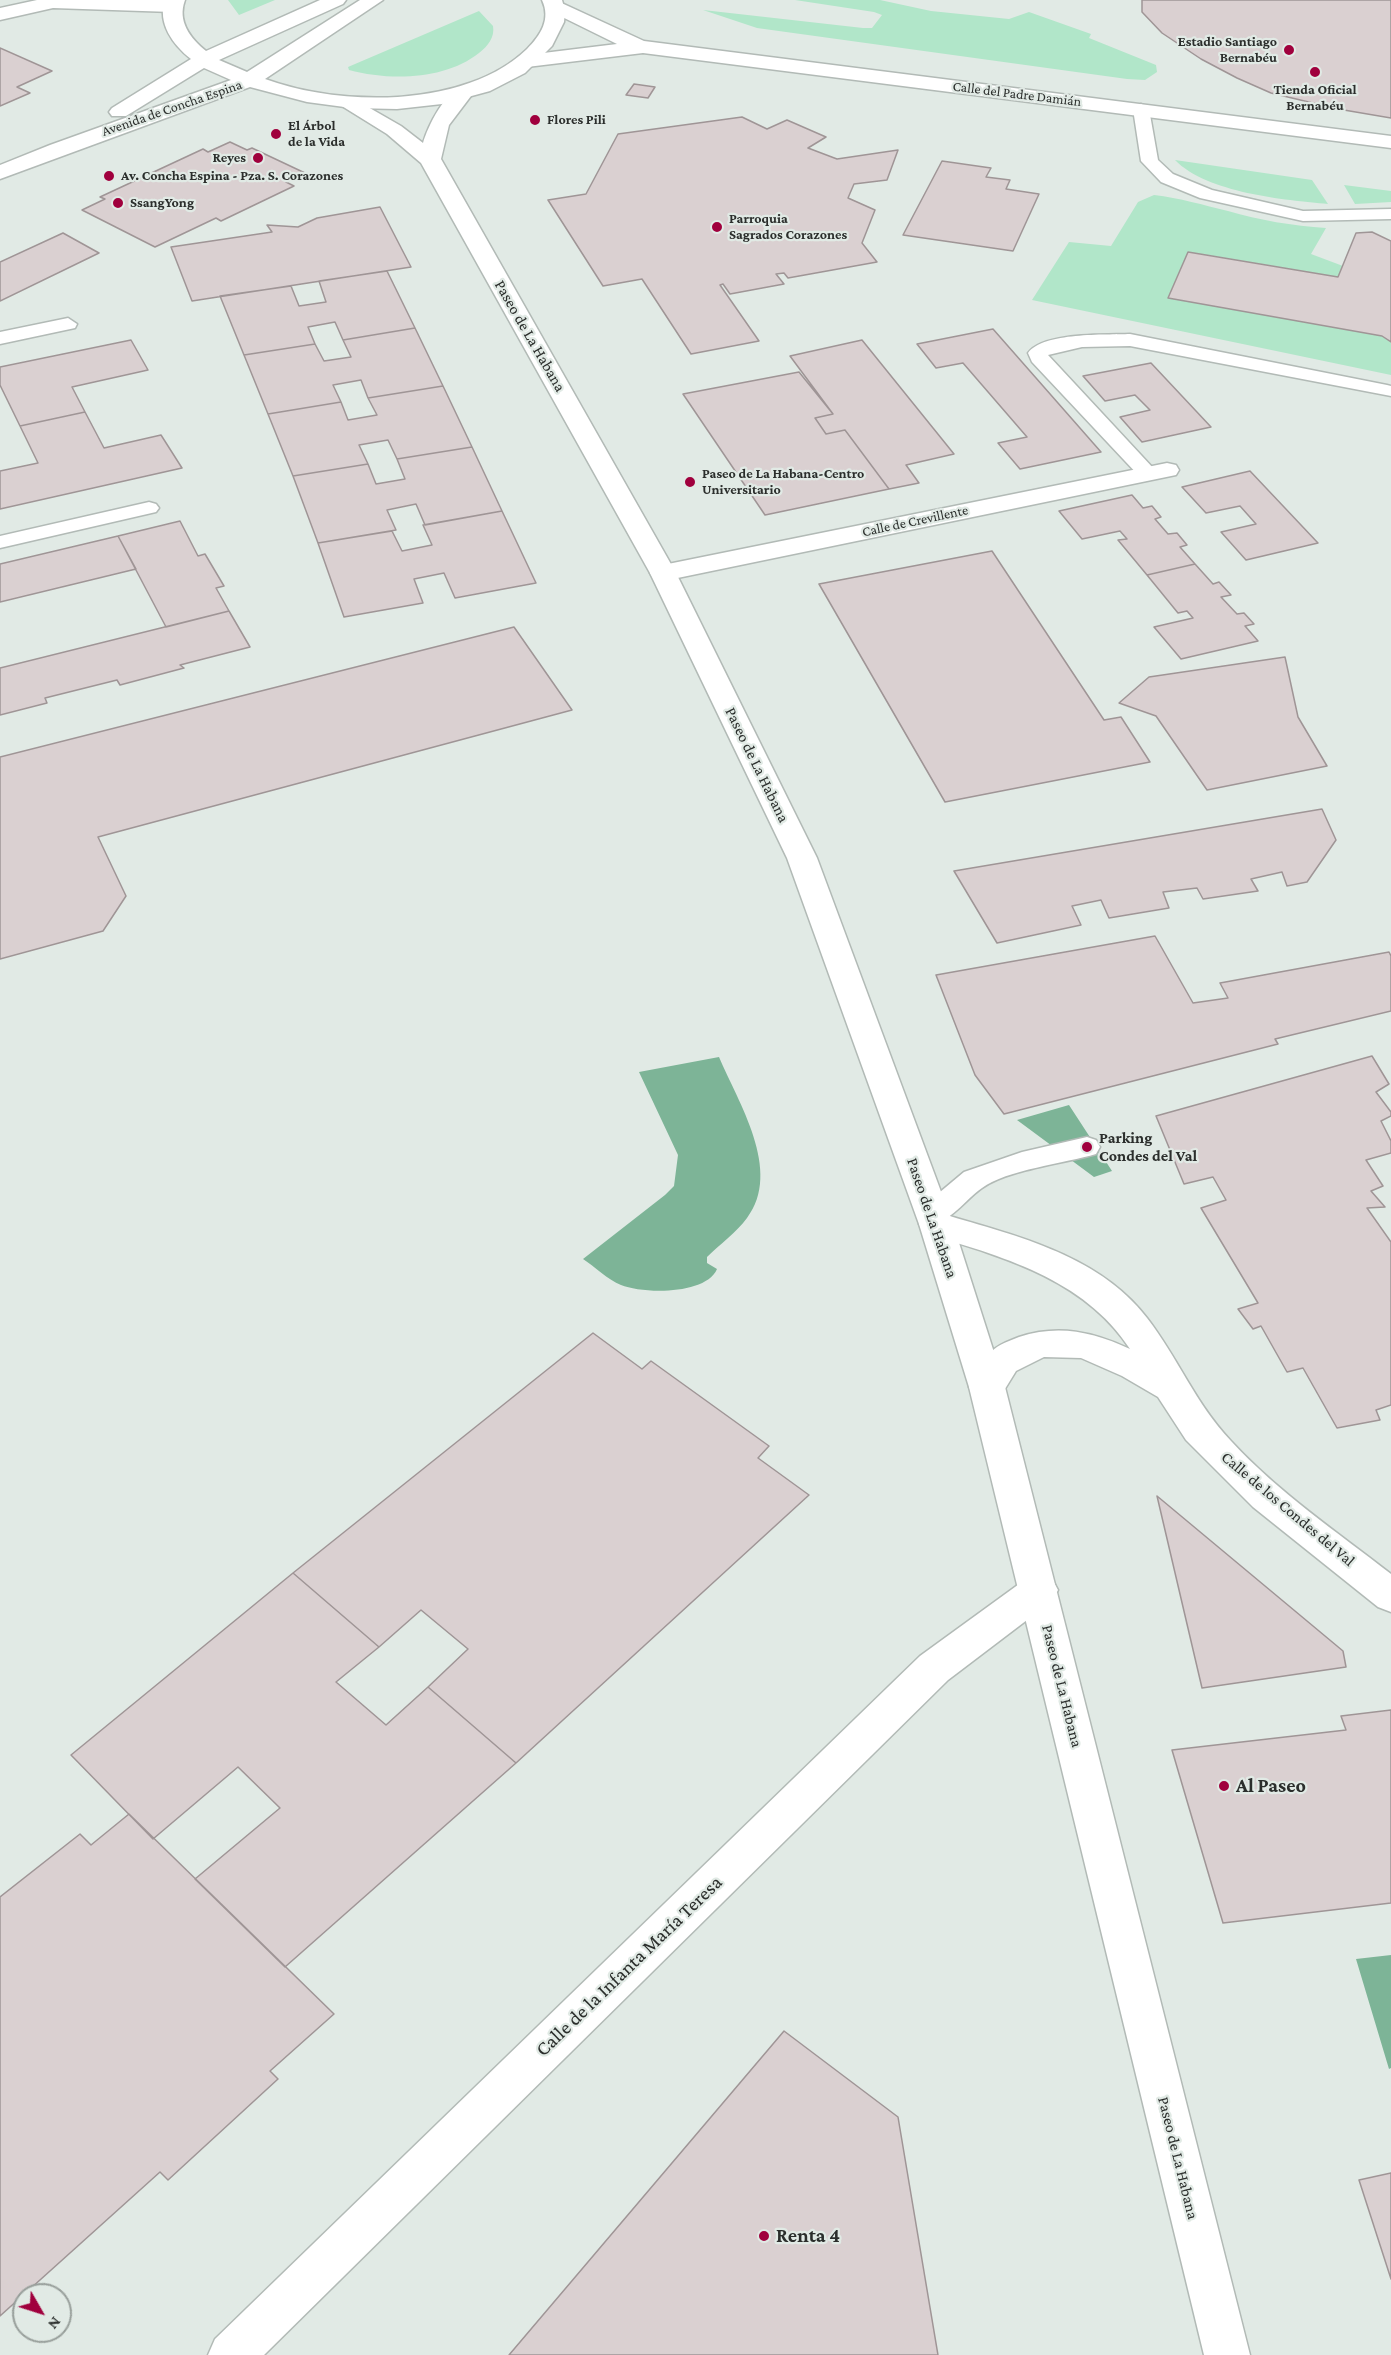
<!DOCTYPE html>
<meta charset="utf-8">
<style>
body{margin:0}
#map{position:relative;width:1391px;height:2355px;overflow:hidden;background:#e1eae5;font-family:"Crimson Pro",serif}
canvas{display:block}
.north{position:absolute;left:12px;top:2283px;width:60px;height:60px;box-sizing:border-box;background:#e1eae5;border:2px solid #989f9b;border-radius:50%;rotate:129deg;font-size:16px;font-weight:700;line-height:24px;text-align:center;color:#2b2e2c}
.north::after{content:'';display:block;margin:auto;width:21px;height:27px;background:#a0003d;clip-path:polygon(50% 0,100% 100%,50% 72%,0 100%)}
</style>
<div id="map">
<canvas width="1391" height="2355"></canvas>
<div class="north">N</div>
</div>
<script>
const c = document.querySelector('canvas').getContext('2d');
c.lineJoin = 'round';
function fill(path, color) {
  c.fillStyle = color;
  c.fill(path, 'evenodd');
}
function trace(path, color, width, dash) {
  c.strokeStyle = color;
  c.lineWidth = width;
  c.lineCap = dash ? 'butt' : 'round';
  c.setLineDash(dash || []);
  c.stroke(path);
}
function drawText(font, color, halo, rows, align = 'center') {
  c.font = font + ' "Crimson Pro",serif';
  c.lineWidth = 4.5;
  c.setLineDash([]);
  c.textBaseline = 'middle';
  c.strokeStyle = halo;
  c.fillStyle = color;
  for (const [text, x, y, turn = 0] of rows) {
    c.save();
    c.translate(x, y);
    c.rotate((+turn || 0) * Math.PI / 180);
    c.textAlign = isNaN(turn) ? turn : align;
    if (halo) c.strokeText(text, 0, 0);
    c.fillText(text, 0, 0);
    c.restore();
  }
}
const green = new Path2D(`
 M228,0h47l-36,15z
 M795,0h85l51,11 78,8 20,-7 62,22 -2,4 67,27 1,7 -12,8 -18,-1 -370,-51 -54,-18 160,18h9l10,-13 -8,-3z
 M479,11l14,15c2,11 -5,20 -14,27 -34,27 -89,28 -130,17l-1,-3z
 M1175,160l137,20 16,24c-43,-4 -121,-11 -153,-44z
 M1344,185l47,6v11l-36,2z
 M1154,195c26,3 49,10 74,16 31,9 65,15 98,17l-15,26 32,12 -5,11 -150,-25 -20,46 214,38 9,6v33l-359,-75 37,-58 42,4 27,-44z`);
const water = new Path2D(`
 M719,1057c19,45 64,114 28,161 -11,15 -27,26 -40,39v6l10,6c-11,26 -74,25 -96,16 -13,-5 -27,-19 -38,-26l82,-64 9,-9 4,-31 -39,-83z
 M1069,1105l43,66 -18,6 -77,-57z
 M1391,1955v113l-2,1 -33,-110z`);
const building = new Path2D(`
 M1142,0h249v118l-53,-9 -67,-16 -34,-15 -36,-19 -39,-26 -20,-21z
 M0,48l52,23 -35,16 13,6 -30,13z
 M634,84l21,3 -7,11 -22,-3z
 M742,117l25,12 20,-9 39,17 -18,11 29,11 61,-9 -11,30 -33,4 -6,14 27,12 -13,33 15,19 -89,16 -4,-5 -8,1 8,10 -54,10 -7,-10 -3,1 39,56 -68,13 -49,-75 -39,7 -55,-86 38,-6 32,-60z
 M230,142l17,8 5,-2 53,25 -19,9 8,4 -73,35 -5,-3 -61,29 -73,-37 23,-11 -5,-2 103,-48 5,3z
 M942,161l49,7 -5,9 24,3 -4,9 33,5 -26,57 -110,-16z
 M380,207l31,60 -219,34 -21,-54 101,-15 -5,-7 31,2 19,-9z
 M1372,232l19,9v101l-9,-6 -214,-38 20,-46 150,25 18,-44z
 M63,233l36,20 -99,48v-39z
 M387,271l28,57 -72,12 -8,-18 -27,5 7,17 -71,11 -24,-59 71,-10 8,20 27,-4 -7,-21z
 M415,328l28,58 -75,12 -7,-18 -28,5 8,17 -73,12 -24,-59 71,-11 9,17 27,-4 -8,-17z
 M993,329l108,123 -81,17 -22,-26 29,-6 -64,-74 -27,5 -19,-24z
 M131,340l17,30 -76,17 13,25 -65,14 -20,-41v-18z
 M862,340l92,114 -48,11 13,18 -30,6 -44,-59 -19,4 -11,-16 18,-4 -43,-58z
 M1151,363l60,64 -69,15 -22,-25 30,-7 -15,-15 -30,6 -22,-25z
 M799,372l34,42 -18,4 11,16 19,-4 44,59 -124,26 -82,-121z
 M443,386l29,61 -75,12 -9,-19 -29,5 9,19 -75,12 -25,-62 73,-12 7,18 29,-5 -9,-17z
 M85,412l19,36 57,-13 21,33 -182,41v-38l38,-8 -18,-37z
 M472,447l30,64 -77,14 -9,-21 -29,6 9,20 -78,13 -25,-67 75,-12 8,20 29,-5 -8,-20z
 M1250,471l68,72 -72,17 -25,-28 35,-8 -16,-18 -34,7 -24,-26z
 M1132,495l11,13 9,-2 9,11 -6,2 13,15 9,-1 10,12 -7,2 15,17 -48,11 -29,-35 9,-1 -7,-8 -38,8 -23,-28z
 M502,511l34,72 -81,15 -11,-25 -30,6 9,24 -79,14 -26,-74 74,-12 10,20 30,-6 -9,-20z
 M180,521l18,35 7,-2 19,32 -8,2 13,23 -63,16 -48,-91z
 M118,536l18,33 -136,33v-38z
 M992,551l112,169 17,-3 29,45 -205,40 -126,-218z
 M1195,564l18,20 6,-2 12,13 -10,2 16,17 7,-1 10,11 -9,2 13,15 -77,18 -27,-32 39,-9 -6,-7 -9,2 -31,-38z
 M229,611l21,36 -70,18 4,3 -64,17 -3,-5 -72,18 2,5 -47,12v-47z
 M514,627l58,83 -474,127 28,59 -23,35 -103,28v-202z
 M1285,657l13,60 29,49 -120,24 -51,-74 -37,-13 30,-26z
 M1322,809l14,31 -29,42 -20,4 -5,-14 -31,7 7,12 -55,8 -6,-11 -34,4 6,16 -60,10 -8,-18 -29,6 9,19 -84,18 -43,-72z
 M1155,936l38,67 35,-5 -8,-15 169,-31 2,4v55l-116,28 3,5 -274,70 -29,-39 -39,-100z
 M1372,1056l17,28 -13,8 15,20v4l-10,5 10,20v12l-25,7 17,26 -12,5 14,16 -18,1 24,34v163l-15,5 4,10 -43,8 -34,-60 -16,4 -26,-46 -8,3 -15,-20 20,-6 -57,-95 25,-8 -13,-23 -29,7 -28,-68z
 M593,1333l49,36 9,-8 118,85 -11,12 51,37 -293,268 -88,-76 40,-38 -47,-39 -42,37 -86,-74z
 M1157,1496l186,155 3,16 -144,21z
 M293,1573l86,74 -43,35 50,43 42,-38 88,76 -231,204 -90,-88 85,-71 -42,-41 -85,72 -82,-84z
 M1391,1710v193l-168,20 -51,-173 174,-20 -5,-14z
 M129,1814l205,200 -64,57 8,8 -110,101 -8,-8 -160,144v-419l80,-63 11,11z
 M784,2031l114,86 40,238h-429z
 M1391,2173v106l-32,-99z`);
const service = new Path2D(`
 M1141,104l8,5 9,51 15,14 39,16 91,21 88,-2v10l-88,2 -103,-23 -39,-16 -20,-21 -8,-52z
 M68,318l9,6 -2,4 -75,16v-12z
 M1130,334l257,51 4,1v10l-261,-50 -48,1 -34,8 106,114 3,4 -3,4h-14l-108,-115 -4,-9c15,-21 78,-18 102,-19z
 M149,502l7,2 3,4 -3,4 -156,36v-12z
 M1087,1137l9,3 4,7 -4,7c-30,9 -90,16 -114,34 -19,13 -36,42 -61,34l-4,-7 4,-7 43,-36 58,-20z`);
const minor = new Path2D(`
 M37,0h135l10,6 -10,6 -119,-4 -53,12v-12z
 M1167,463l9,2 3,5 -3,5 -513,106 -9,-2 -4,-6 4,-6 9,-2z
 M936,1212c73,22 162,41 211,106 31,40 48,85 84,123 47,51 106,91 160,133v38l-13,-5 -125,-100 -67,-67 -28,-43 -36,-21 -41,-18 -37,-1 -28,14 -16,26 -13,4 -13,-4 -5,-10c6,-12 12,-26 22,-35 8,-8 18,-11 28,-15 40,-13 74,-5 111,12 -46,-71 -130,-93 -206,-116l-5,-9 5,-9z
 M1039,1574l13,5 6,11 -6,11 -104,79 -684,675h-56l7,-16 705,-683 106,-77z`);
const tertiary = new Path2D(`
 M555,0l89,41 747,95v12l-748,-95 -116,14 -7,-2 -3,-4 3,-4 7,-2 90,-11 -69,-34 -3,-4 3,-4z
 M464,86l7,2 3,4 -25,33 -8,34 235,414 141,285 136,366 52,163 245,968h-46l-235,-968 -50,-163 -132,-366 -137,-285 -229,-410 -34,-29 -50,-31 3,-4h14l47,27 22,17c5,-17 22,-52 41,-57z`);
const secondary = new Path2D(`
 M165,0h20c-8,21 5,38 21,51l114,-51h26l-3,4 -124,56 28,12 113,-72h23l-118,79c76,28 201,29 262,-30 14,-14 24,-30 15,-49h20l3,11 -1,11 -12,24 -27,27 -35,18 -48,13 -45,5 -45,-1 -45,-6 -57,-15 -250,92v-14l50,-20 181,-65 -27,-12 -78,48h-14l-3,-4 3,-4 79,-49c-18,-14 -34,-36 -26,-59z`);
const markers = [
 [1289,50,6,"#a0003d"],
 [1315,72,6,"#a0003d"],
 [535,120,6,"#a0003d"],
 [276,134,6,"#a0003d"],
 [258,158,6,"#a0003d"],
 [109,176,6,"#a0003d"],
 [118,203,6,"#a0003d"],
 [717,227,6,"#a0003d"],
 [690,482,6,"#a0003d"],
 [1087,1147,6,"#a0003d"],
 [1224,1786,6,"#a0003d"],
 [764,2236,6,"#a0003d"]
];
const farPoinames = [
 ["Estadio Santiago",1277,42,"right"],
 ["Bernabéu",1277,58,"right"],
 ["Tienda Oficial",1315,90,"center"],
 ["Bernabéu",1315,106,"center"],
 ["Flores Pili",547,120],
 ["El Árbol",288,126],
 ["de la Vida",288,142],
 ["Reyes",246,158,"right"],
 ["Av. Concha Espina - Pza. S. Corazones",121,176],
 ["SsangYong",130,203],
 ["Parroquia",729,219],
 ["Sagrados Corazones",729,235],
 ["Paseo de La Habana-Centro",702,474],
 ["Universitario",702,490]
];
const farStreetnames = [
 ["Calle del Padre Damián",1017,94,7],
 ["Avenida de Concha Espina",172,108,-19],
 ["Calle de Crevillente",915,521,-12]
];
const streetNames = [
 ["Paseo de La Habana",530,336,60],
 ["Paseo de La Habana",757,765,64],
 ["Paseo de La Habana",932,1218,71],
 ["Calle de los Condes del Val",1288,1509,40],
 ["Paseo de La Habana",1062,1686,76],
 ["Paseo de La Habana",1178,2158,76]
];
const poiNames = [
 ["Parking",1099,1138],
 ["Condes del Val",1099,1156]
];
const nearPoinames = [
 ["Al Paseo",1236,1786],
 ["Renta 4",776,2236]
];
const nearStreetnames = [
 ["Calle de la Infanta María Teresa",629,1966,-44]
];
fill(green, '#b1e6c9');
fill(water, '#7db497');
fill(building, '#dad0d1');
trace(building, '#9f9596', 1.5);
trace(service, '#b2bab6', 3);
trace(minor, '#b2bab6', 3);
trace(tertiary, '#b2bab6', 3);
trace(secondary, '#b2bab6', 3);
fill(service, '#fff');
fill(minor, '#fff');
fill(tertiary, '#fff');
fill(secondary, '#fff');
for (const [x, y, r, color] of markers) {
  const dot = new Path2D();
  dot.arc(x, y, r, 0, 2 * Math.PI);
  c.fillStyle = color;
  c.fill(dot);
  trace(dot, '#e1eae5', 2);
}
drawText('bold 14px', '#2b2e2c', '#e1eae5', farPoinames, 'left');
drawText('14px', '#2b2e2c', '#e1eae5', farStreetnames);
drawText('16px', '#2b2e2c', '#e1eae5', streetNames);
drawText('bold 16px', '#2b2e2c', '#e1eae5', poiNames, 'left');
drawText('bold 20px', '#2b2e2c', '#e1eae5', nearPoinames, 'left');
drawText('20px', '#2b2e2c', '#e1eae5', nearStreetnames);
</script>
